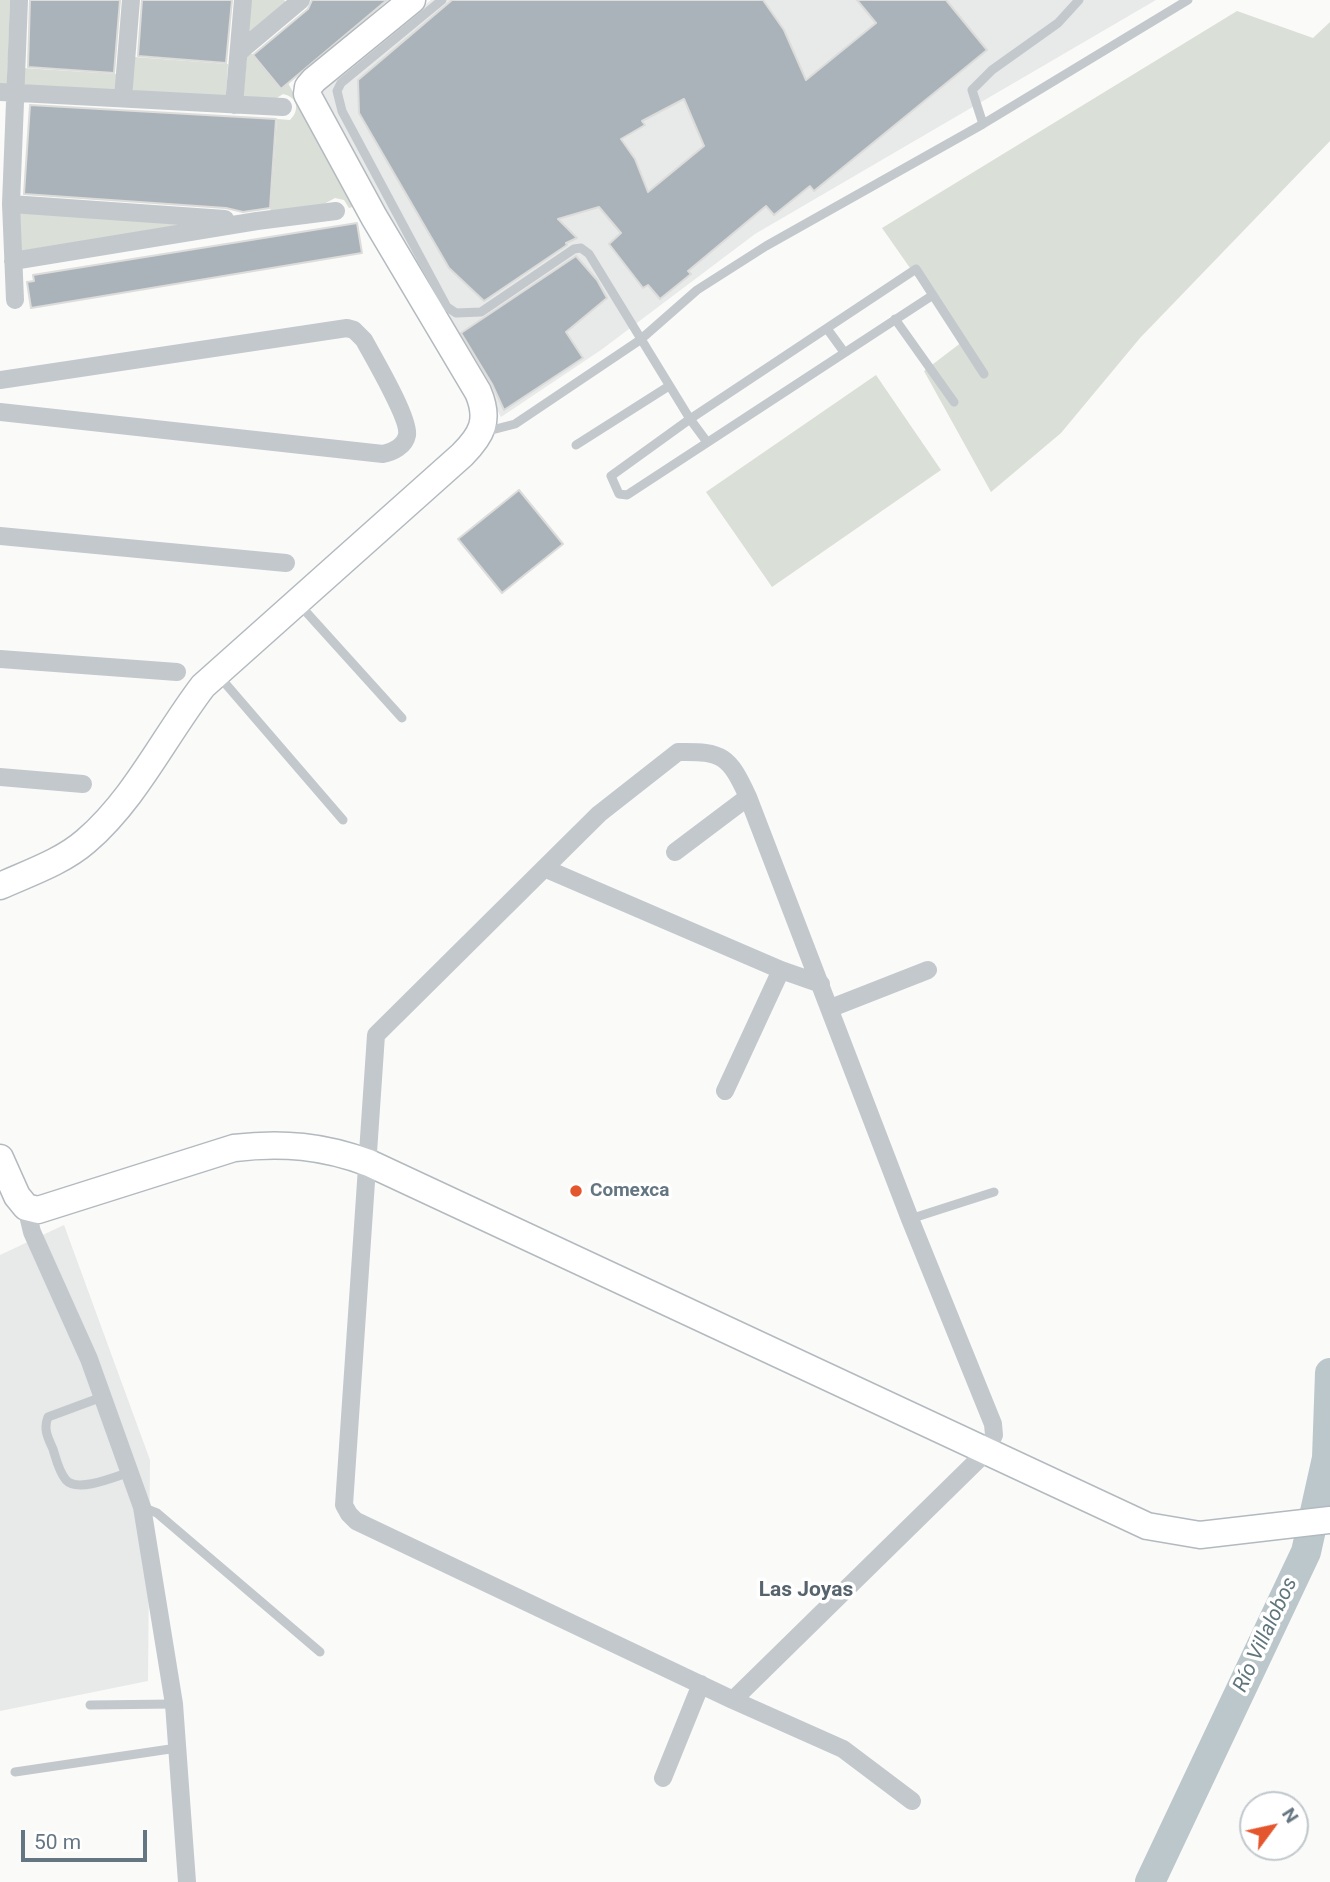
<!DOCTYPE html>
<meta charset="utf-8">
<style>
body{margin:0}
#map{position:relative;width:1330px;height:1882px;overflow:hidden;background:#fafaf8;font-family:Roboto,sans-serif}
canvas{display:block}
.north{position:absolute;left:1239px;top:1791px;width:70px;height:70px;box-sizing:border-box;background:#fff;border:2px solid #c1c8cd;border-radius:50%;rotate:57deg;font-size:19px;font-weight:700;line-height:28px;text-align:center;color:#657683}
.north::after{content:'';display:block;margin:auto;width:24px;height:32px;background:#e4572e;clip-path:polygon(50% 0,100% 100%,50% 72%,0 100%)}
.scale{position:absolute;left:21px;top:1830px;width:126px;height:32px;box-sizing:border-box;border:4px solid #657683;border-top:0;padding-left:9px;font-size:21px;line-height:24px;white-space:nowrap;color:#657683;-webkit-text-stroke:5px #fff;paint-order:stroke}
</style>
<div id="map">
<canvas width="1330" height="1882"></canvas>
<div class="north">N</div>
<div class="scale">50 m</div>
</div>
<script>
const c = document.querySelector('canvas').getContext('2d');
c.lineJoin = 'round';
function fill(path, color) {
  c.fillStyle = color;
  c.fill(path, 'evenodd');
}
function trace(path, color, width, dash) {
  c.strokeStyle = color;
  c.lineWidth = width;
  c.lineCap = dash ? 'butt' : 'round';
  c.setLineDash(dash || []);
  c.stroke(path);
}
function drawText(font, color, halo, rows, align = 'center') {
  c.font = font + ' Roboto,sans-serif';
  c.lineWidth = 7;
  c.setLineDash([]);
  c.textBaseline = 'middle';
  c.strokeStyle = halo;
  c.fillStyle = color;
  for (const [text, x, y, turn = 0] of rows) {
    c.save();
    c.translate(x, y);
    c.rotate((+turn || 0) * Math.PI / 180);
    c.textAlign = isNaN(turn) ? turn : align;
    if (halo) c.strokeText(text, 0, 0);
    c.fillText(text, 0, 0);
    c.restore();
  }
}
const built = new Path2D(`
 M431,0h725l-401,234 -154,116 -100,67 -181,-325z
 M64,1225l86,235 -2,221 -148,30v-456z`);
const green = new Path2D(`
 M0,0h10l-3,84h-7z
 M249,0h35l2,2 -40,34z
 M1237,11l76,27 17,-16v119l-190,197 -79,95 -70,59 -67,-121 38,-29 -80,-114z
 M250,52l31,37 7,-6 67,123 -6,2 -5,-8 -9,-2 -11,6 -54,10 7,-95 13,1c10,-10 8,-23 -7,-26l-11,7 -29,-2 4,-44z
 M134,57l94,7 -2,34 -94,-6z
 M23,68l94,6 -1,18 -94,-6z
 M11,204l246,17 -244,40z
 M876,375l65,95 -169,117 -66,-95z`);
const river = new Path2D(`
 M1150,1882l156,-330 21,-94 3,-85`);
const building = new Path2D(`
 M30,0h90l-6,73 -86,-6z
 M142,0h90l-6,63 -88,-7z
 M312,0h75l-106,89 -28,-34 55,-46z
 M452,0h311l21,30 22,50 70,-57 -19,-23h89l41,50 -173,141 -4,-5 -36,29 -8,-9 -78,65 3,3 -31,25 -12,-14 -5,3 -34,-44 12,-11 -22,-26 -41,12 19,19 -11,5 1,2 -83,56 -35,-33 -90,-155 -1,-33zM684,99l20,47 -56,46 -13,-33 -14,-20 24,-14 -3,-4z
 M30,105l246,14 -6,89 -27,4 -17,-4 -202,-14z
 M357,223l5,30 -331,55 -4,-26 7,-1 -1,-6z
 M576,256l21,24 10,18 -41,34 17,26 -79,52 -12,-26 -31,-51z
 M519,490l44,54 -61,49 -44,-54z`);
const lane = new Path2D(`
 M442,0l-101,83 -4,8 5,20 105,196 9,6 25,-1 93,-63 7,-1 8,6 101,165 -79,57 8,18 8,1 306,-200
 M983,124l205,-124
 M895,319l59,83
 M828,330l16,22
 M484,432l31,-8 125,-84 57,-50 69,-44 217,-122 -11,-34 20,-20 66,-47 21,-23
 M707,442l-17,-23 226,-150 68,105
 M576,445l93,-59
 M298,603l104,115
 M218,675l125,145
 M910,1219l84,-27
 M102,1397l-54,20c-5,12 0,21 5,32 3,10 6,23 13,31 11,13 49,-3 64,-8
 M142,1507l15,6 163,139
 M90,1705l84,-1
 M15,1772l162,-24`);
const street = new Path2D(`
 M239,52l62,-52
 M0,92l283,15
 M123,98l8,-98
 M234,105l9,-105
 M11,204l214,15
 M13,261l244,-40 79,-10
 M15,300l-4,-96 8,-204
 M0,380l347,-52 7,2 10,10c9,17 46,79 43,95 -2,11 -14,17 -24,19l-383,-42
 M0,536l286,27
 M0,659l177,13
 M0,777l83,7
 M675,852l73,-55
 M544,868l237,102 40,14
 M831,1008l97,-38
 M725,1091l56,-121
 M26,1207l6,25 57,127 53,148 32,197 13,178
 M733,1700l253,-248 8,-17 -1,-11 -83,-205 -162,-422c-19,-41 -25,-46 -70,-45l-79,62 -223,221 -32,470 5,9 7,7 377,179 110,49 69,52
 M663,1778l38,-94`);
const secondary = new Path2D(`
 M0,886c29,-13 62,-24 86,-45 49,-42 78,-104 117,-155l259,-231c20,-20 28,-35 16,-63l-104,-175 -67,-123 1,-7 6,-7 98,-80
 M0,1158l17,38 9,11 12,3 196,-62c48,-6 90,-2 135,15l778,363 53,9 130,-15`);
const markers = [
 [576,1191,7,"#e4572e"]
];
const poiNames = [
 ["Comexca",590,1191]
];
const neighbourhoodNames = [
 ["Las Joyas",806,1591]
];
const waterNames = [
 ["Río Villalobos",1266,1635,-65]
];
fill(built, '#e8e9e9');
fill(green, '#dadfd7');
trace(river, '#bbc7cb', 30);
fill(building, '#aab3b9');
trace(building, '#dcdcda', 2);
trace(secondary, '#b3babf', 29);
trace(lane, '#c3c8cc', 9);
trace(street, '#c3c8cc', 18);
trace(secondary, '#fff', 26);
for (const [x, y, r, color] of markers) {
  const dot = new Path2D();
  dot.arc(x, y, r, 0, 2 * Math.PI);
  c.fillStyle = color;
  c.fill(dot);
  trace(dot, '#fff', 2.5);
}
drawText('bold 19px', '#657683', '#fff', poiNames, 'left');
drawText('bold 21px', '#57646e', '#fff', neighbourhoodNames);
drawText('italic 21px', '#60757c', '#fff', waterNames);
</script>
